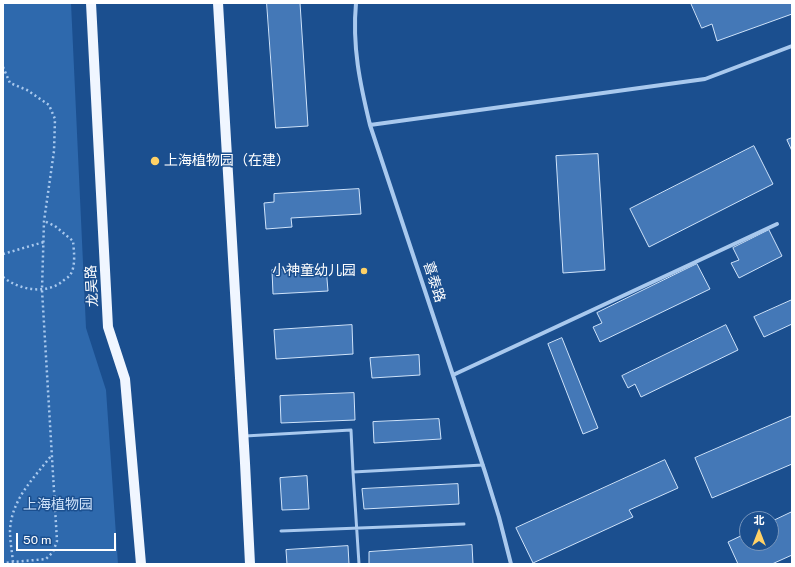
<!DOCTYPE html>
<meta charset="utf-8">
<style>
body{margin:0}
#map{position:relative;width:795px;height:567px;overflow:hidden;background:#1b4f8f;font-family:"Public Sans","Noto Sans SC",sans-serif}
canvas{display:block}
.frame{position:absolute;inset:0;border:4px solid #fff;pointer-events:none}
.north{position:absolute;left:739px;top:511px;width:40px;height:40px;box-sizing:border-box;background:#1b4f8f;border:1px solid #7695bc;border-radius:50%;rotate:0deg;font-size:11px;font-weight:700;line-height:16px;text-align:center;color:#fff}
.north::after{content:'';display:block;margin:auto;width:14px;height:18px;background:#ffd166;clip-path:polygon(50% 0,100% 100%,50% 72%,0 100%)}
.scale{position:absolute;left:16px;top:533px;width:100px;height:18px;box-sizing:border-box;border:2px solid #fff;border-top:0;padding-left:5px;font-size:12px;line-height:14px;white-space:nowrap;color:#fff;-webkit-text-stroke:3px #1b4f8f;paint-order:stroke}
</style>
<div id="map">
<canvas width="795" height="567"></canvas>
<div class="frame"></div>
<div class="north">北</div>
<div class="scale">50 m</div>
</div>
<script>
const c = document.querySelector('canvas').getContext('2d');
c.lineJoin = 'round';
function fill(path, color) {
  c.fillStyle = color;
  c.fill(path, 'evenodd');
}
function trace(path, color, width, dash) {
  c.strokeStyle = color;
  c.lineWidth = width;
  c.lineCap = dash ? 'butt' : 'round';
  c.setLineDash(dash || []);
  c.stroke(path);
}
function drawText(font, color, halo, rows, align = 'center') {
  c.font = font + ' "Public Sans","Noto Sans SC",sans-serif';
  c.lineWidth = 3;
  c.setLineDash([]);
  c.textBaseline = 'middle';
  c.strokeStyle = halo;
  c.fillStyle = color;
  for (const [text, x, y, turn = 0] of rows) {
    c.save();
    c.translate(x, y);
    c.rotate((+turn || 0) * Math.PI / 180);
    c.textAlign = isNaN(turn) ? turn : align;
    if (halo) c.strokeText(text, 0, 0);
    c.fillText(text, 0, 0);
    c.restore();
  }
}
const green = new Path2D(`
 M3,3h68l15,325 20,62 12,174h-115z`);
const building = new Path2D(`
 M267,3h33l8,123 -32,2z
 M691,3h101v11l-75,27 -5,-17 -10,4z
 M792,138v13l-5,-11z
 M754,146l19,38 -124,63 -19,-38z
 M598,154l7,116 -42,3 -7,-117z
 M359,189l2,25 -70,4 1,9 -26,2 -2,-26 10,-1v-8z
 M769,230l13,26 -43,22 -8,-15 8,-3 -6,-12z
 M697,264l13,25 -110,53 -7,-15 9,-4 -5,-10z
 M326,267l2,24 -55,3 -1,-24z
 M792,300v24l-28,13 -10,-20z
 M352,325l1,29 -77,5 -2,-29z
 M726,325l12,25 -97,47 -6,-13 -7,4 -6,-12z
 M562,338l36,90 -15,6 -35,-90z
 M419,355l1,20 -48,3 -2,-20z
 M354,393l1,27 -74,3 -1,-27z
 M792,416v48l-80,34 -17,-40z
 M439,419l2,20 -67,4 -1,-21z
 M665,460l13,28 -49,22 4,7 -100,46 -17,-35z
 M307,476l2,33 -27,1 -2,-32z
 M458,484l1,20 -95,5 -2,-20z
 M792,512v43l-20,9h-34l-10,-22 19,-9v10h24v-21z
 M472,545l1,19h-104v-12z
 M348,546l1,18h-62l-1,-14z`);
const path = new Path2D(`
 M3,67l7,16 17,7 22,15 6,14 -1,32 -10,70 -2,69 15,251 -4,11 -7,7 -43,4
 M3,254l41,-12
 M3,277c16,13 43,18 60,4 2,-2 6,-4 7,-6 6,-8 4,-24 3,-34l-18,-15 -11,-5
 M13,562c-1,-10 -3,-21 -3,-31 1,-31 23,-52 41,-75`);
const service = new Path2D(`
 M245,436l106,-6 2,42
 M281,531l183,-7
 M359,564l-6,-92 130,-7`);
const minor = new Path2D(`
 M356,3c-4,43 4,81 14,122l115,347 14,45 12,47
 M370,125l335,-46 87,-33
 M453,375l324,-151`);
const primary = new Path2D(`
 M91,3l17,324 17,52 16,185
 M218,3l27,460 5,101`);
const markers = [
 [155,161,5,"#ffd166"],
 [364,271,4,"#ffd166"]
];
const poiNames = [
 ["上海植物园（在建）",164,161],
 ["小神童幼儿园",356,271,"right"]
];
const streetNames = [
 ["喜泰路",434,282,72],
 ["龙吴路",92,286,-93]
];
const parkNames = [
 ["上海植物园",58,505]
];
fill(green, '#2e69ad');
fill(building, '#4478b7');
trace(building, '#cfe3fa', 1);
trace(path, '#a9c9ee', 2.5, [2, 3]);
trace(service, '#a9c9ee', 3);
trace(minor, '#a9c9ee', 4);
trace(primary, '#f0f6ff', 10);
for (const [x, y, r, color] of markers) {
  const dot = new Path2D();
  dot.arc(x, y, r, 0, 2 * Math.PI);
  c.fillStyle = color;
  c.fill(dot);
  trace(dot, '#1b4f8f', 1.5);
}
drawText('14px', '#fff', '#1b4f8f', poiNames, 'left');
drawText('14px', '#fff', '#1b4f8f', streetNames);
drawText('14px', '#cfe3fa', '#1b4f8f', parkNames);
</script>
